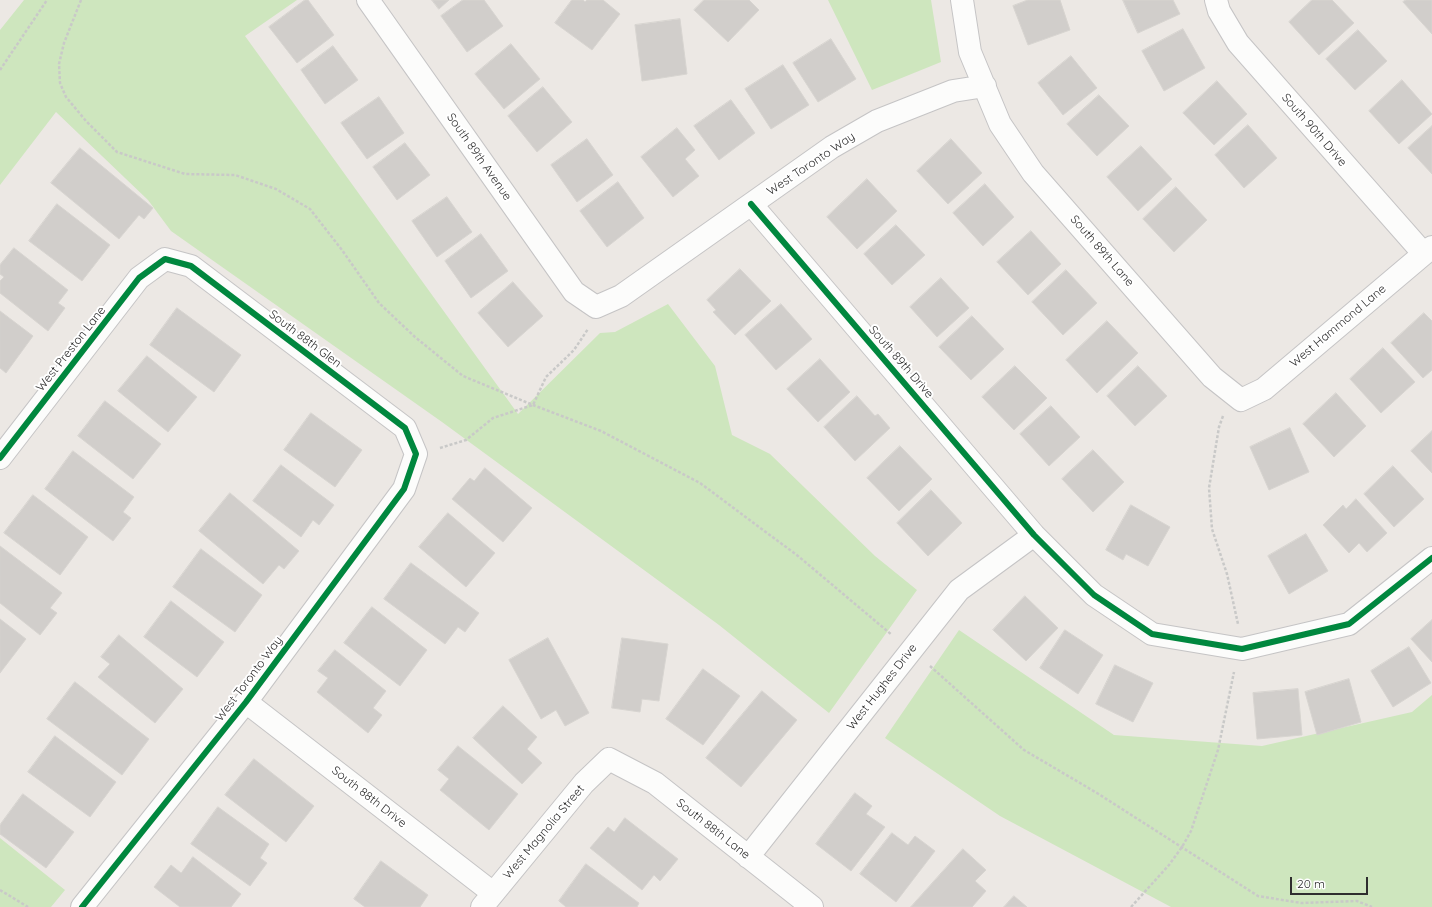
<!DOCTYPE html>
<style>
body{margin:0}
#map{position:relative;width:1432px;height:907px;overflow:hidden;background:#ece8e4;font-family:Quicksand,sans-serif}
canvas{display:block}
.scale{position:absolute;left:1290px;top:877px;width:78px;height:18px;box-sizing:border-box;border:2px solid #2e2e2e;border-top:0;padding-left:5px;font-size:12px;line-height:14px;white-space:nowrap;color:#2e2e2e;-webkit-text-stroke:3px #fff;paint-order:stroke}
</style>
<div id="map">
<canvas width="1432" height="907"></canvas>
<div class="scale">20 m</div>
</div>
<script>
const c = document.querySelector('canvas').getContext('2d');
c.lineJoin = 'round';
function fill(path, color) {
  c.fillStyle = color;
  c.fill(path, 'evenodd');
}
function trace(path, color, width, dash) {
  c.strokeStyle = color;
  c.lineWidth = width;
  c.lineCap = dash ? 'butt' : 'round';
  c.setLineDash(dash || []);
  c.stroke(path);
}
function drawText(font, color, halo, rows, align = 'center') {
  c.font = font + ' Quicksand,sans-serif';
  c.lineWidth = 4;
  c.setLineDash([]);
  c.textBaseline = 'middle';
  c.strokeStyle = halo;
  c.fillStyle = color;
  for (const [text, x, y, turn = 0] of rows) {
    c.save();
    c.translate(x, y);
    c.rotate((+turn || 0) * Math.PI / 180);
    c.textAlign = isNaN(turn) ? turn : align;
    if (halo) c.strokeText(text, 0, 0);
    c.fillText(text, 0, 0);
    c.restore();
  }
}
const green = new Path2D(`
 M24,0h273l-52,36 273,378 82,-81 15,-1 53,-28 47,62 17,69 38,19 105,102 42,34 -88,123 -110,-88 -277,-203 -271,-191 -23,-31 -92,-88 -56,73v-155z
 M828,0h103l10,62 -69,28z
 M959,630l155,105 148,11 150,-34 20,-17v212h-261l-171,-91 -115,-78z
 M0,838l65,52 -14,17h-51z`);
const building = new Path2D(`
 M305,0h3l26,35 -37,28 -28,-36z
 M432,0h17l-10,9z
 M463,0h21l19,26 -36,26 -26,-36z
 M572,0h11l2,2 2,-2h16l17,14 -28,36 -37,-27z
 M704,0h45l10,10 -31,32 -34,-32z
 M1028,0h32l10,30 -42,15 -15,-39z
 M1123,0h50l7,14 -42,19z
 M1312,0h20l22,23 -35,32 -30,-33z
 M1406,0h26v34l-29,-32z
 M680,19l7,55 -45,7 -7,-56z
 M1183,29l22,39 -41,23 -22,-40z
 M1358,30l29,31 -32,29 -29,-31z
 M831,39l25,40 -38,23 -25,-39z
 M511,44l29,35 -36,30 -29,-35z
 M333,46l25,34 -33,24 -24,-34z
 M1071,56l26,32 -34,27 -25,-32z
 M783,65l26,40 -38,24 -26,-40z
 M1402,80l30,34 -33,30 -30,-33z
 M1217,81l30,33 -33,31 -31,-32z
 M543,87l29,35 -35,30 -29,-36z
 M1099,95l30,31 -32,30 -30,-32z
 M379,97l25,36 -37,26 -26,-36z
 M731,100l24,33 -36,27 -25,-34z
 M1248,125l29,33 -33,30 -29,-33z
 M1432,126v48l-24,-26z
 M677,128l18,22 -10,9 14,17 -26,21 -32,-40z
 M587,139l26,36 -36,27 -26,-37z
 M951,139l31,34 -34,31 -31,-33z
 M405,143l25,32 -33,25 -24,-33z
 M1141,146l31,33 -34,32 -31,-34z
 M80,148l73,60 -9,11 -5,-4 -20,24 -68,-56z
 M867,179l30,32 -40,38 -30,-32z
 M618,182l26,36 -37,29 -27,-36z
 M985,184l29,33 -31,29 -30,-33z
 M1176,187l31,33 -33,32 -31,-33z
 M447,197l25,35 -35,25 -25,-36z
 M57,204l53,41 -28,36 -53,-40z
 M896,225l29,30 -33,30 -28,-31z
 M1031,231l30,33 -33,31 -31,-33z
 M481,234l27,37 -37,27 -26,-37z
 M14,248l54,42 -10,13 7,5 -17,23 -48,-38v-12l4,-4 -4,-3v-9z
 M740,269l31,32 -36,34 -22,-23 3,-2 -9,-10z
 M1066,270l31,33 -34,32 -31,-33z
 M941,278l28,30 -32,29 -27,-30z
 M513,282l30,34 -35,31 -30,-34z
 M781,304l31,35 -36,31 -31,-35z
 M177,308l64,47 -27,37 -64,-47z
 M0,311l33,25 -27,37 -6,-5z
 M1424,313l8,8v49l-9,8 -32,-35z
 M972,316l32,33 -33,31 -32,-33z
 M1107,321l31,32 -41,40 -31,-33z
 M1383,348l32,34 -34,31 -31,-34z
 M147,356l50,41 -29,35 -50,-41z
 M820,359l30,33 -32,30 -31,-33z
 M1015,366l32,32 -33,32 -32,-33z
 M1138,366l29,30 -32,30 -28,-30z
 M1336,393l30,33 -32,31 -31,-33z
 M857,396l18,20 3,-2 12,14 -35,33 -31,-34z
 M105,401l56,43 -28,35 -55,-43z
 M1051,406l29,31 -31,29 -29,-32z
 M311,413l51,37 -27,37 -51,-37z
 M1290,428l19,44 -40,18 -19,-43z
 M1432,431v42l-21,-22z
 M900,446l32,33 -33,32 -32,-33z
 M1093,450l31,32 -31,30 -31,-33z
 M73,451l61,46 -11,15 8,6 -18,23 -68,-52z
 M281,465l53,40 -15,20 -6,-5 -12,17 -48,-36z
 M1393,466l31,33 -30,28 -30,-33z
 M485,468l47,40 -29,34 -51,-43 18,-21 4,3z
 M931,490l31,33 -34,33 -31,-33z
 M230,493l69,58 -15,18 -5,-4 -16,19 -64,-53z
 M33,495l55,42 -28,38 -56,-42z
 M1356,499l31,34 -20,19 -8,-9 -10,10 -26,-28 20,-20 3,4z
 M1131,505l39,22 -22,39 -22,-12 -3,6 -17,-10z
 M448,513l47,40 -29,34 -47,-40z
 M1306,534l22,37 -39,23 -21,-38z
 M0,546l62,47 -12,15 7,5 -17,22 -40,-32z
 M201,549l61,46 -27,37 -62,-45z
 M411,563l68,50 -14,19 -7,-5 -13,17 -61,-45z
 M1025,596l33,32 -32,33 -33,-31z
 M171,601l53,41 -27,35 -53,-40z
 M372,607l55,43 -27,36 -56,-43z
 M0,619l26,20 -26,34z
 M1432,620v42l-21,-23z
 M1065,630l38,25 -25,39 -38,-26z
 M119,635l64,54 -28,34 -57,-46 12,-13 -9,-7z
 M548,638l41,75 -24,13 -9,-16 -15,9 -32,-59z
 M622,638l46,6 -9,57 -17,-2 -2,13 -28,-4z
 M1409,647l22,36 -38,24 -22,-36z
 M335,650l51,41 -13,17 9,7 -14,18 -51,-41 11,-14 -10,-7z
 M1115,665l38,18 -20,39 -37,-18z
 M703,669l37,27 -37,49 -37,-26z
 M1349,679l12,43 -44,13 -12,-43z
 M75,682l74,57 -27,36 -75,-56z
 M1298,689l4,46 -45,4 -4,-46z
 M762,691l35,29 -56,67 -35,-29z
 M503,706l34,31 -10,12 15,14 -20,21 -49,-46z
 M55,736l61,46 -26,35 -62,-45z
 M458,746l60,48 -29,36 -49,-40 9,-11 -11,-9z
 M254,759l60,47 -28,36 -61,-47z
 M855,793l17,13 -6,8 19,13 -34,44 -35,-27z
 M23,794l51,38 -28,36 -46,-34v-9z
 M218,807l51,37 -9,14 7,5 -17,23 -59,-42z
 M625,818l53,41 -18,22 -6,-6 -12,15 -52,-42 18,-21 6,5z
 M892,833l16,12 7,-9 20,15 -39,51 -36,-28z
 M963,849l23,21 -11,11 11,10 -14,16h-61z
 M193,857l48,37 -10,13h-51l-26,-20 17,-22 10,8z
 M381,861l47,34 -8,12h-55l-11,-8z
 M586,864l53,39 -2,4h-71l-7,-6z
 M1014,896l13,11h-23z`);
const path = new Path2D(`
 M81,0l-17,43 -5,21 1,19 6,14 20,24 31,31 68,22 50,1 41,14 34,20 32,41 37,53 36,34 48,39 70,29 68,26 99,52 98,73 94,79
 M0,70l47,-70
 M1223,416l-4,11 -10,61 3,41 15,45 11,50
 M440,448l26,-8 27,-22 40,-13 13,-28 28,-27 14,-21
 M930,666l94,84 73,43 161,103 43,7 56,-2 15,6
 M0,890l28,17
 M1131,907l38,-42 13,-18 9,-16 27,-81 16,-78`);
const street = new Path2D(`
 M368,0l206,292 22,15 25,-11 211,-149 45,-26 76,-30 32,-5
 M962,0l8,52 30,72 33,49 179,204 29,23 23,-11 168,-142
 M1216,0l3,11 19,32 186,211
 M751,204l283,331 60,60 58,39 90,15 107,-25 83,-66
 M0,458l139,-180 26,-19 26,7 214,162 11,26 -12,35 -158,213 -164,205
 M246,702l247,191
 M748,857l211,-267 75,-55
 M482,907l102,-124 25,-24 46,24 157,124`);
const cycleway = new Path2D(`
 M751,204l283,331 60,60 58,39 90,15 107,-25 83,-66
 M0,458l139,-180 26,-19 26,7 214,162 11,26 -12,35 -158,213 -164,205`);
const streetNames = [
 ["South 90th Drive",1314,130,49],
 ["South 89th Avenue",479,157,55],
 ["West Toronto Way",811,164,-34],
 ["South 89th Lane",1102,251,49],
 ["West Hammond Lane",1338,326,-40],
 ["South 88th Glen",305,339,37],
 ["West Preston Lane",71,349,-52],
 ["South 89th Drive",901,362,49],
 ["West Toronto Way",249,679,-53],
 ["West Hughes Drive",882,687,-52],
 ["South 88th Drive",369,797,38],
 ["South 88th Lane",713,829,38],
 ["West Magnolia Street",544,832,-50]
];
fill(green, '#cee6be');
fill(building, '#d1cecb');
trace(building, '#d7d4d0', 1);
trace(street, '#c5c4c5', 24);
trace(path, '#c9c9c8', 2.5, [3, 2]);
trace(street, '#fcfcfb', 22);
trace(cycleway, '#00873e', 6);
drawText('12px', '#2e2e2e', '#fff', streetNames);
</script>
